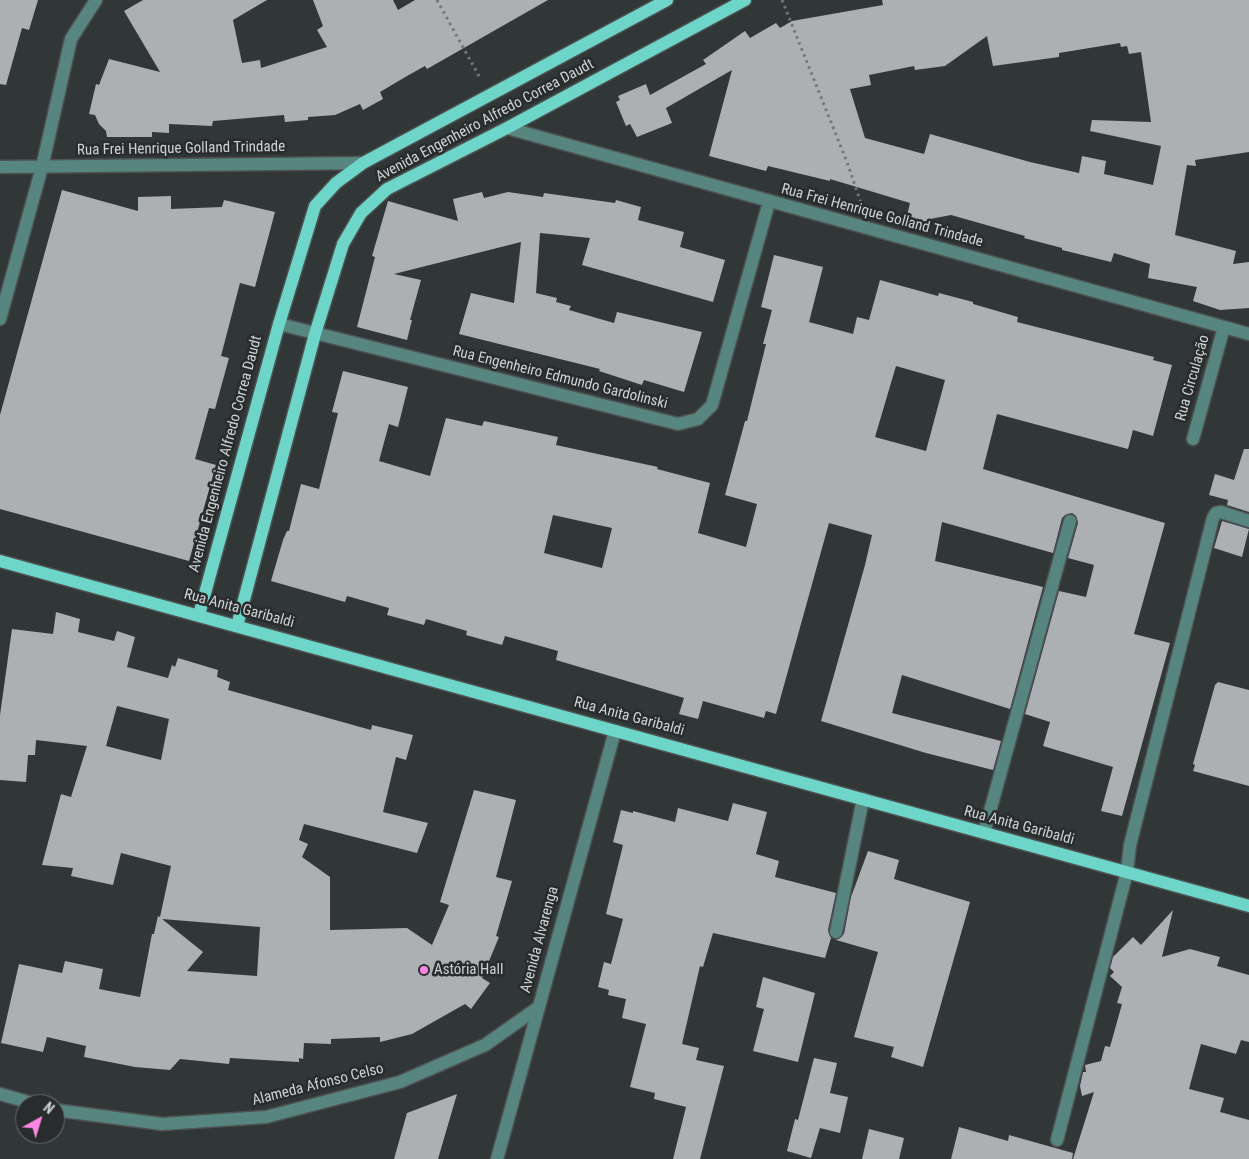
<!DOCTYPE html>
<meta charset="utf-8">
<style>
body{margin:0}
#map{position:relative;width:1249px;height:1159px;overflow:hidden;background:#313637;font-family:"Roboto Condensed",sans-serif}
canvas{display:block}
.north{position:absolute;left:15px;top:1094px;width:50px;height:50px;box-sizing:border-box;background:#282c2d;border:1px solid #6b6e6f;border-radius:50%;rotate:39deg;font-size:14px;font-weight:700;line-height:20px;text-align:center;color:#cfd2d2}
.north::after{content:'';display:block;margin:auto;width:18px;height:22px;background:#fc86e4;clip-path:polygon(50% 0,100% 100%,50% 72%,0 100%)}
</style>
<div id="map">
<canvas width="1249" height="1159"></canvas>
<div class="north">N</div>
</div>
<script>
const c = document.querySelector('canvas').getContext('2d');
c.lineJoin = 'round';
function fill(path, color) {
  c.fillStyle = color;
  c.fill(path, 'evenodd');
}
function trace(path, color, width, dash) {
  c.strokeStyle = color;
  c.lineWidth = width;
  c.lineCap = dash ? 'butt' : 'round';
  c.setLineDash(dash || []);
  c.stroke(path);
}
function drawText(font, color, halo, rows, align = 'center') {
  c.font = font + ' "Roboto Condensed",sans-serif';
  c.lineWidth = 5;
  c.setLineDash([]);
  c.textBaseline = 'middle';
  c.strokeStyle = halo;
  c.fillStyle = color;
  for (const [text, x, y, turn = 0] of rows) {
    c.save();
    c.translate(x, y);
    c.rotate((+turn || 0) * Math.PI / 180);
    c.textAlign = isNaN(turn) ? turn : align;
    if (halo) c.strokeText(text, 0, 0);
    c.fillText(text, 0, 0);
    c.restore();
  }
}
const building = new Path2D(`
 M0,0h38l-9,30 -7,-2 -16,57 -6,-1z
 M143,0h124l-34,20 9,43 18,-3 1,8 66,-21 -10,-17 6,-4 -10,-26h80l5,10 17,-10h133l-121,69 -2,-3 -18,10 -27,16 3,7 -20,11 -3,-6 -25,11 -27,2v3l-23,2 -1,-7 -71,6 -1,5 -43,-2v9l-17,-1v5h-45l-1,-6 -7,-7 -4,-9 -6,-1 7,-30 3,1 10,-26 51,13 -36,-61z
 M882,0h367v152l-54,8 1,6 -9,-1 -12,70 61,16 -3,13 16,-2v46l-29,2 -27,-9 4,-14 -49,-9 2,-14 -36,-11 -3,9 -49,-12v-2l-38,-10 1,-2 -74,-21 -21,4 -3,11 -22,-6 5,-21 -80,-24v2l-62,-15 -2,5 -57,-15 23,-86 -66,38 6,15 -35,14 -7,-13 -4,2 -10,-24 4,-2 -2,-4 28,-12 4,11 56,-31 -3,-4 42,-29 5,7 26,-15 4,5 12,-7 91,-16zM987,36l6,30 66,-9v-4l61,-10 1,4 6,-1 2,8 12,-2 10,70 -59,-2 -2,11 71,15 -8,39 -49,-11 2,-13 -24,-5 -3,17 -49,-11 -100,-28 -6,20 -59,-16 -15,-49 21,-4 -2,-10 45,-9 1,4 30,-4z
 M62,190l76,21v-14l33,-1v13l51,-2 2,-7 51,12 -20,75 -15,-4 -19,73 8,2 -14,51 -6,-1 -14,51 21,6 -27,96 -189,-52v-94z
 M482,192l2,6 24,-6 35,5 1,-4 71,10 1,-3 25,7 -3,13 46,12 -4,15 45,13 -12,42 -131,-37 8,-27 -50,-5 -4,60 21,5 -1,4 15,4 -2,4 45,13 3,-11 85,20 -18,60 -40,-12 -2,5 -43,-14 1,-2 -141,-35 12,-41 43,10 7,-61 -127,32 27,6 -11,40h2l-5,20 -50,-13 18,-70 -3,-1 16,-55 70,20 -5,-22z
 M774,255l49,12 -14,55 44,12 4,-17 12,3 11,-40 58,16 1,-3 34,9v2l45,13 -1,5 137,35 -1,3 19,5 -19,71 -20,-6 -5,19 -131,-35 -14,55 182,54 -31,111 36,9 -48,173 -21,-5 12,-44 -70,-21 7,-24 -25,-8 34,-123 27,6 8,-32 -26,-7 10,-35 -2,-7 -4,-3 -7,2 -3,3 -9,35 -111,-31 -7,39 108,26 -33,122 -108,-34 -10,38 109,28 -8,29 -67,-17 -105,-32 44,-156 7,-30 -43,-12 -53,191 -10,-3 -2,7 -61,-17 -5,18 -19,-5 5,-16 -128,-38 2,-9 -53,-15 -3,9 -36,-10 1,-4 -41,-12 -2,6 -37,-10 2,-7 -42,-12 -2,6 -74,-21 12,-41 4,-9h2l12,-47 18,5 19,-76 -6,-1 11,-41 65,16 -10,40 -9,-3 -10,37 51,15 16,-58 36,8 2,-5 74,16 -2,8 102,22 -1,2 53,14 -12,50 48,14 11,-43 -32,-9 20,-74h2l19,-77h-3l9,-34 -11,-3zM896,366l49,14 -19,71 -51,-14zM553,515l59,13 -10,40 -58,-15z
 M1244,449h5v63l-22,-7 1,-5 -19,-5 6,-21 19,6z
 M1222,521l27,8 -7,28 -28,-9z
 M56,612l24,7 -2,13 36,9 3,-10 18,6 -8,30 41,11 4,-13 3,2 3,-9 40,12 -1,7 13,5 -2,8 143,40 1,-5 41,10 -7,25 -10,-3 -13,55 45,11 -11,30 -113,-29 -5,16 9,4 -6,13 28,20v53l77,-2 25,17 17,-40 -9,-3 34,-112 42,10 -20,77 16,4 -16,55 3,1 -17,41 8,5 -19,26 -6,-5 -53,30 -32,8v-5l-49,2v5l-27,-1 -1,16 -4,-1v4l-69,-4 -1,6 -49,-5 -10,11 -35,-3 -51,-10 2,-11 -39,-9 -4,15 -42,-9 18,-79 43,9 3,-12 38,8 -4,20 41,8 12,-63h2l4,-18 2,1 11,-51 -50,-13 -8,32 -42,-9 2,-8 -31,-3 19,-71 10,3 16,-51 -51,-6 -1,15h-7l-2,27 -26,-2v-65l12,-86 41,5zM117,706l52,13 -8,41 -55,-14zM162,919l98,8 -3,49 -70,-5 16,-19z
 M1218,682l31,8v96l-56,-15 2,-6 -2,-1 22,-79z
 M733,803l34,9 -11,42 23,7 -4,16 61,16 -8,37 3,8 -6,20 -112,-25 -10,34 -3,-1 -18,78 17,4 -3,12 28,6 -24,93h-27l13,-52 -32,-8 1,-6 -25,-6 16,-63 -24,-6 4,-19 -18,-4 1,-5 -11,-3 6,-25 7,2 12,-45 -17,-5 17,-69 -10,-3 8,-32 12,3v-2l42,11 3,-14 50,13z
 M868,851l31,9 -5,19 76,23 -47,165 -32,-10 3,-10 -40,-10 24,-85 -42,-12 8,-6 7,-37z
 M1173,910l-11,47 28,-8 30,8 -3,9 32,9v67l-8,-2 -5,14 -35,-10 -12,45 35,9 -4,14 29,8v39h-176l21,-67 -12,4 -2,-10 3,-14h3l-1,-7 16,-4 4,-15 5,1 12,-43 -5,-1 5,-16 -12,-11 4,-4 -4,-4 3,-11 20,-20 8,8z
 M763,977l52,16 -17,69 -45,-11 11,-42 -8,-2z
 M814,1058l23,5 -7,30 18,4 -8,36 -20,-5 -9,30 -24,-7 8,-32 3,1z
 M457,1094l-19,65h-44l13,-46z
 M959,1127l49,14 1,-6 64,18 -1,6h-121z
 M869,1129l35,9 -5,21h-37z`);
const path = new Path2D(`
 M437,0l43,78
 M782,0l65,162 15,44`);
const minor = new Path2D(`
 M507,128l742,206
 M0,167l363,-4
 M0,319l42,-152 29,-128 25,-39
 M279,324l399,100 20,-5 14,-14 57,-203
 M1193,439l31,-112
 M984,833l86,-312
 M836,932l27,-133
 M0,1094l35,10
 M55,1110l107,14 104,-7 134,-35 85,-37 54,-38
 M1057,1140l70,-268 3,-27 83,-327 3,-5 5,-1 28,9
 M497,1159l118,-428`);
const major = new Path2D(`
 M0,561l1249,345
 M199,615l80,-291 36,-118 21,-23 27,-20 304,-163
 M237,626l78,-292 28,-90 18,-31 26,-24 120,-61 238,-128`);
const markers = [
 [424,970,5,"#fc86e4"]
];
const streetNames = [
 ["Avenida Engenheiro Alfredo Correa Daudt",485,121,-28],
 ["Rua Frei Henrique Golland Trindade",181,149,-1],
 ["Rua Frei Henrique Golland Trindade",882,216,15],
 ["Rua Engenheiro Edmundo Gardolinski",560,378,14],
 ["Rua Circulação",1193,378,-74],
 ["Avenida Engenheiro Alfredo Correa Daudt",226,454,-75],
 ["Rua Anita Garibaldi",239,609,15],
 ["Rua Anita Garibaldi",629,717,15],
 ["Rua Anita Garibaldi",1019,826,15],
 ["Avenida Alvarenga",540,940,-75],
 ["Alameda Afonso Celso",318,1085,-14]
];
const poiNames = [
 ["Astória Hall",434,970]
];
fill(building, '#acb0b3');
trace(minor, '#4d5253', 15);
trace(major, '#4d5253', 15);
trace(path, '#727777', 3, [2.5, 4]);
trace(minor, '#57867f', 12);
trace(major, '#6ed6c8', 12);
for (const [x, y, r, color] of markers) {
  const dot = new Path2D();
  dot.arc(x, y, r, 0, 2 * Math.PI);
  c.fillStyle = color;
  c.fill(dot);
  trace(dot, '#282c2d', 2);
}
drawText('15px', '#cfd2d2', '#282c2d', streetNames);
drawText('15px', '#cfd2d2', '#282c2d', poiNames, 'left');
</script>
